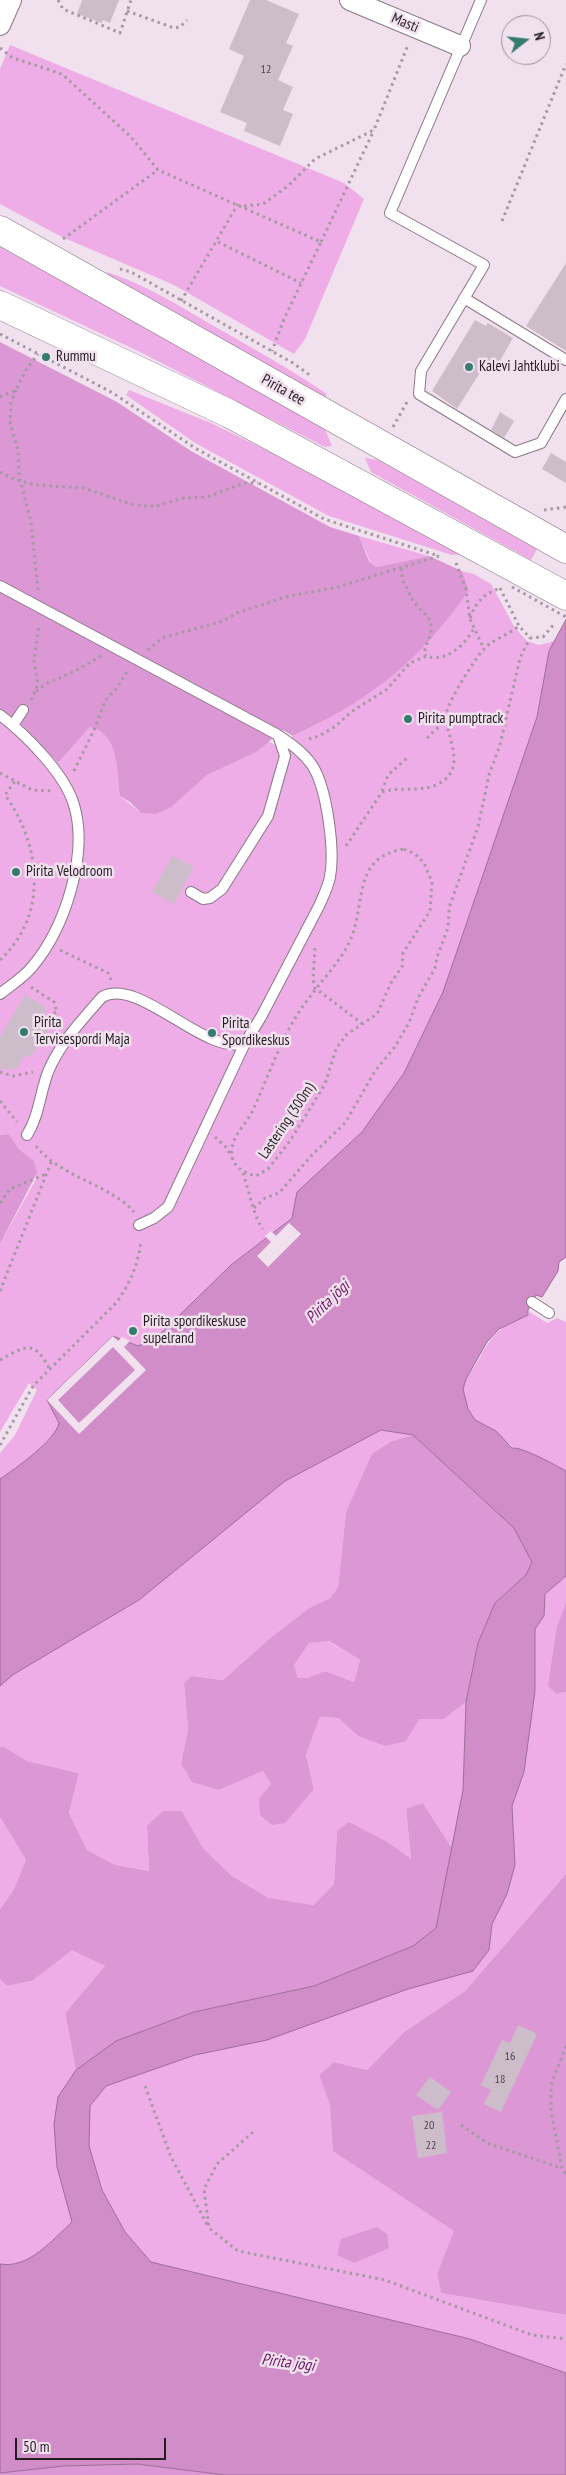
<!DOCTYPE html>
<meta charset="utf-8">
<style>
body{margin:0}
#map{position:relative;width:566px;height:2475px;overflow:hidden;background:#f1e0ee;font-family:"PT Sans Narrow",sans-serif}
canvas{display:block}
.north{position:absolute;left:501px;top:15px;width:50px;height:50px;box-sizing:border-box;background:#f1e0ee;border:1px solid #9f929d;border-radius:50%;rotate:74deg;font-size:14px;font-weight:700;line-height:20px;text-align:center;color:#241e23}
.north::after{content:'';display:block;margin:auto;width:18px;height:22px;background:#367b70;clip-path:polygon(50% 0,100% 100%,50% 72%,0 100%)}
.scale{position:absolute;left:15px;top:2438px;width:151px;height:22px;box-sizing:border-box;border:2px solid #241e23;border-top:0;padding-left:6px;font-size:15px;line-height:18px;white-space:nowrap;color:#241e23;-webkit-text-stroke:4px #f1e0ee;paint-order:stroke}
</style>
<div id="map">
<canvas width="566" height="2475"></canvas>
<div class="north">N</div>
<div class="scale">50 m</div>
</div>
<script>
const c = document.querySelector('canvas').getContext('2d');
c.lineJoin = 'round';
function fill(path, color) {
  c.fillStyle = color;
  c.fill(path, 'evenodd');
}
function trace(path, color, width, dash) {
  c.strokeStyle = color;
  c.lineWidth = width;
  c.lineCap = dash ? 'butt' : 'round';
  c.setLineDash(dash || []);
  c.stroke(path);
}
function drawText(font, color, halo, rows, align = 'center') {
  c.font = font + ' "PT Sans Narrow",sans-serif';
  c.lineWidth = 5;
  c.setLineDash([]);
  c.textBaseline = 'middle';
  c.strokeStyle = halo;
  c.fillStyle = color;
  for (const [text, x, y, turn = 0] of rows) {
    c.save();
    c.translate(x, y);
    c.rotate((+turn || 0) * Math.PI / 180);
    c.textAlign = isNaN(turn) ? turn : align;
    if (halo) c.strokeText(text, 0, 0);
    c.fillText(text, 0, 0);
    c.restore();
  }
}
const green = new Path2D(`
 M10,45l334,138 20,16 -59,140 -11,15 -120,-69 -112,-48 -62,-33v-135z
 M0,247l325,182 7,17 -7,1 -185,-95 -140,-66z
 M107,272c37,12 71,33 105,53 39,22 78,44 115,69l-2,4 -126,-70 -10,-8h-4l-77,-42z
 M129,390l84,34 53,26 197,104 -11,1 -123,-39 -134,-73 -69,-48z
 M365,458l13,2 159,89 -6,11 -160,-88z
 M359,536l70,20 -53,11 -6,-6z
 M462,571l12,3 17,10 24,44 12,13 12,4 16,-4 -6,10 -12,66 -94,275 -39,81 -42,59 -65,60 -5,25 -61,48 -76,74 -17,7 -89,57 10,20 -1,7 -25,25 -33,24v-26l15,-18 22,-45 -8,-7 -29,49v-188l36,-65 -2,-18 -15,-12 -10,-15 -9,1v-426l19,13 39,41 32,-36c30,7 26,45 30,69l21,17 48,-25 18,-13 48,-22 13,-12 7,4 43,-21 65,-41 86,-91z
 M530,1312l17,11 10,-5 9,4v159c-24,-15 -49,-28 -68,-47 -5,-5 -14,-8 -20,-11 -8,-5 -15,-24 -15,-34 1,-11 11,-20 16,-30 13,-24 22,-35 49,-44z
 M381,1430l32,5 -21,6 -46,71 -8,75 -8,11 -21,10 -39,30 -47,42 -30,-4 -9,7 4,46 -7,33 38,28 44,-19 8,13 -12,14 55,-9 -8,-34 14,-38 18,1 20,18 48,5 12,-22h26l22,-17 -3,88 -10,60 -30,-47 -17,7 5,50 -22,-17 -52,-12 -3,53 -21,21 -45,-6 -36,-23 -29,-28 -21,-37 -35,15 2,45 -33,-6 -29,-15 -18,-37 10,-40 -52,-12 -24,-15 -3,1v-61l14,-12 125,-74 146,-119z
 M566,1576v26l-9,24v68l9,-2v182l-101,117 -61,41 -37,38 -33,-8 -15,13 11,30 4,46 121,80 -18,43 4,19 125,22v58l-96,-34 -319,-77 -26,-30 -23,-42 -13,-44 1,-40 16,-20 89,-31 72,-16 141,-50 65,-18 16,-21 3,-26 15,-30 8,-29 -3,-59 12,-34 11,-81v-62l9,-13 1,-22z
 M328,1641l32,19 -6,22 -29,-11 -17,8 -10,-1 -4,-13 14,-22z
 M0,1817l26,43 -13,31 -13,18z
 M72,1949l33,17 -40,47 11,57 -18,27 -1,70 15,55c-20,18 -43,47 -72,42v-285l7,7 25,-5z`);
const forest = new Path2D(`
 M0,342l117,60 74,49 139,76 29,9 10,25 7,6 53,-11 33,15 7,20c-14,18 -28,37 -44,54 -36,39 -84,69 -132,91l-10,-6 -28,23 -48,22 -36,32 -15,7 -15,-1 -11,-11 -10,-6c-4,-24 0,-62 -30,-69l-32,36 -39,-41 -19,-13z
 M9,1134l10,15 15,12 3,12 -37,71v-109z
 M413,1435l101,93 18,34 -6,13 -31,28 -17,40 -12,59 -22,17h-25l-13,22 -21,5 -27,-10 -20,-18 -18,-1 -14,38 8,34 -29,34 -13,2 -12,-10 -1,-17 12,-14 -8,-13 -44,19 -27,-8 -11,-19 7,-34 -4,-46 8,-7 31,4 47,-42 39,-30 21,-10 8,-11 8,-75 26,-58 20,-13zM329,1641l31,19 -6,22 -29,-11 -17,7h-10l-4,-13 15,-22z
 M566,1602v90l-9,2 -9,-8 9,-60z
 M3,1746l24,15 52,12 -10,40 18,37 29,15 33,6 -2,-45 16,-15h19l21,37 29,28 36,22 45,7 21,-21 3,-53 12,-9 40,21 22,16 -5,-50 17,-6 30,47 -17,78 -23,18 -99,40 -120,26 -78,29 -40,29 -11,-57 40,-47 -33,-16 -40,31 -25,5 -7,-7v-70l13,-18 13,-31 -26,-43v-70z
 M566,1874v441l-125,-22 -4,-19 17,-43 -121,-80 -3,-46 -11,-30 15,-13 33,8 37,-38 61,-41z
 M377,2227l10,7 2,14 -35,15 -17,-8 4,-16z
 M137,2464l88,11h-225v-2c44,-11 92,-8 137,-9z`);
const water = new Path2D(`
 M566,620v637l-7,5 -1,9 -16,26 -6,-2 -8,15v5l-29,14 -12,13 -21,37 -3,10 5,20 7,11 21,11 16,17c11,-1 43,17 54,23v105l-21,18 -1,22 -9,13v62l-11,81 -12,34 3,59 -8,29 -15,30 -3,26 -16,21 -65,18 -141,51 -72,15 -89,31 -16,20 -1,40 13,44 23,42 26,30 319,77 96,34v102h-341l-88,-11 -74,2 -63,7v-209c29,5 52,-24 72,-42l-15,-55 -3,-43 4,-27 18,-27 40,-29 78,-29 120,-26 99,-40 23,-18 27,-138 3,-88 12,-59 17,-40 31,-28 6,-13 -18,-34 -101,-93 -32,-5 -96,51 -146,119 -125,74 -14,12v-207c16,-11 56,-39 59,-56l-12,-23 66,-64 25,10 17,-7 76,-74 61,-47 5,-26 65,-60 42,-59 39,-81 94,-275 12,-66z`);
const pier = new Path2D(`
 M289,1223l12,11 -33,33 -11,-11 14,-14 -6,-6 6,-5 5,5z
 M113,1336l5,5 4,-4 8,4 -6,6 22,23 -67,64 -32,-34zM113,1347l22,23 -56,53 -21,-23z`);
const building = new Path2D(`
 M82,0h37l-9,23 -7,-3 -1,3 -25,-9z
 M250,0h16l33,14 -13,29 7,3 -15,34 15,7 -10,23 10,4 -13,32 -36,-15 3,-8 -27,-11 24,-56 -15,-7z
 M566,263v88l-40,-25z
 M475,320l11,6 2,-3 25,15 -16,28 -9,-6 -31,49 -25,-18z
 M500,412l14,9 -10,17 -13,-8z
 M551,453l15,9v21l-24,-14z
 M172,856l22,11 -20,37 -22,-12z
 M25,995l19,11 5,21 -17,28 -10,3 -4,9 -10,3 -8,-2v-31z
 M518,2025l19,9 -36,78 -17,-8 7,-14 -10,-5 21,-45 8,3z
 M430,2077l21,15 -13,18 -22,-15z
 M442,2112l5,41 -29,5 -6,-42z`);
const path = new Path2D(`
 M58,0l5,9 57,24 11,-33
 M127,11l47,17 6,-1 7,-7
 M0,48l13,10 49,16 69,63 27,33 163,72 -37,77 -12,32
 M244,206l19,-2 25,-18 27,-27 59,-29 34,-85
 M502,221l64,-157
 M63,239l95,-69
 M218,242l83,41
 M321,242l53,-112
 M120,269l11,3 162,91 18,13
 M181,301l57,-97
 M0,334l113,59 82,55 129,71 115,37
 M16,390l-5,13 -1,20 8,27 1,26 12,46 7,68
 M0,397l16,-7 10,-20 12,-16
 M393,427l14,-25
 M0,472l14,7 21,6 49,3 47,16 13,2h13l26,-8 24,-1 37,-14h14
 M544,510l22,-3
 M456,563l10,27 4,29 14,30
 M401,568l2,13 10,20 18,20v12l-7,19 2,4
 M500,588l19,38 11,12 13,-1 12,-14
 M470,618c6,-17 14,-24 30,-30
 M148,650l14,-12 61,-17 16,-9 50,-16 45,-8 105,-32
 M36,691l12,-8 27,-12 26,-15
 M31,700l7,-16 -4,-23 5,-37
 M427,738l20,-19
 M309,739l10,-3 17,-10 15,-14 35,-22 24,-27 16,-7c20,7 39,-11 48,-28
 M74,771l21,-43 10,-27 12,-13 11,-18
 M0,773l32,17 21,1
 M382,791l6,-16 19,-17
 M346,846l36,-54c18,-6 38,1 56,-8 33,-17 4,-51 9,-73 3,-12 28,-53 37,-62 9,-10 24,-14 35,-23
 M404,849l11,5 9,9 8,19 -2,29 -27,42 -1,14 -10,14 -15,33 -31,21 -10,14 -11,35 -35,57 -22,28 -12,7c-14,-3 -27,-12 -24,-28 2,-14 14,-24 20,-36 15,-32 26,-66 45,-97 15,-24 37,-45 51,-70 20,-38 1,-87 56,-96z
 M315,948l-2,31 2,9 49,37
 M60,950l48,23 3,7
 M0,960c49,-46 41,-115 5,-165l10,-14
 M31,987l23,15 3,10 -10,4
 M0,1072l13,4 20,-4
 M0,1101l17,21
 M215,1137l12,11 4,9
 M36,1146c24,31 75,39 98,66
 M243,1173c5,14 12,48 20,56
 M0,1203l10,-14 36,-15
 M254,1208l11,-10 14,-5 32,-37 34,-33 30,-52 19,-23 15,-25 9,-25 17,-30 2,-11 11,-29 1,-20 29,-81 11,-52 11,-30 20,-87 10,-20
 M0,1291l52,-131
 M0,1360c25,-14 34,-21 49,8
 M0,1445l33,-59 84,-84c13,-19 22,-39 24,-62
 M566,2046l-15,39v26l11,57 4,7
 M145,2086l26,71 37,69
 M461,2125l26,18 74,25
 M253,2132l-36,32 -13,25 5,39 29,23 147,29 147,55 34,4`);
const lane = new Path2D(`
 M481,0l-91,213 94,52 -63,106 -2,23 96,58 26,-9 25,-44
 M464,298l102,62
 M0,586l278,149c13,9 25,17 34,30 15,23 23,85 18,112 -2,10 -7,20 -11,29l-58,111 -16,26 -77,164 -14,11 -15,7
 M0,715c25,19 63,57 73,87 17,50 -8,126 -41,165 -9,11 -21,18 -32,27
 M13,725l10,-15
 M191,892l12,7 7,-1 12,-9 46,-73 17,-60 -7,-21
 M27,1135c12,-19 13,-42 21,-63 12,-29 33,-51 54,-75 37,-21 104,60 143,46
 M532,1302l17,11`);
const street = new Path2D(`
 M350,0l110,46
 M0,25l11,-25`);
const secondary = new Path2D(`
 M0,230l566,319
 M0,305l230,109 336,182`);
const pathBridge = new Path2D(`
 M512,587l54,30`);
const markers = [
 [46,357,5,"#367b70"],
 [469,367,5,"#367b70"],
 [408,719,5,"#367b70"],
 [16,872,5,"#367b70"],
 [24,1032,5,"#367b70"],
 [212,1033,5,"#367b70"],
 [133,1331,5,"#367b70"]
];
const numberNames = [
 ["12",266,70],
 ["16",510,2057],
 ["18",500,2080],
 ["20",429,2126],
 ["22",431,2146]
];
const streetNames = [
 ["Masti",405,23,23],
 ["Pirita tee",283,390,29],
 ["Lastering (300m)",287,1121,-56]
];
const poiNames = [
 ["Rummu",56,357],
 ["Kalevi Jahtklubi",479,367],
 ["Pirita pumptrack",418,719],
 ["Pirita Velodroom",26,872],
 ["Pirita",34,1023],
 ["Tervisespordi Maja",34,1040],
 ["Pirita",222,1024],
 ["Spordikeskus",222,1041],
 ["Pirita spordikeskuse",143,1322],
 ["supelrand",143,1339]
];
const waterNames = [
 ["Pirita jõgi",328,1302,-44],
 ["Pirita jõgi",288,2363,7]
];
fill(green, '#eeade6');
fill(forest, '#dc98d4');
fill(water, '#d18dc8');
trace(water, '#9d6c96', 1);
fill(pier, '#f1e0ee');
fill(building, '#cdbdca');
trace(lane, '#897986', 12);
trace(street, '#897986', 22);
trace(secondary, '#897986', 29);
trace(path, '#a598a3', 3, [2.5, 4]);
trace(lane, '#fff', 10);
trace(street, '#fff', 20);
trace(secondary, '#fff', 28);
trace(pathBridge, '#a598a3', 3, [2.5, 4]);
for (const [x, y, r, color] of markers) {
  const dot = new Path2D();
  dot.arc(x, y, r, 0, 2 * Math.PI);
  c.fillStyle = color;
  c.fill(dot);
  trace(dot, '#f1e0ee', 2);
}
drawText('12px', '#4e464d', null, numberNames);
drawText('15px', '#241e23', '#f1e0ee', streetNames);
drawText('15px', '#241e23', '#f1e0ee', poiNames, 'left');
drawText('italic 16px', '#681762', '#f1e0ee', waterNames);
</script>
